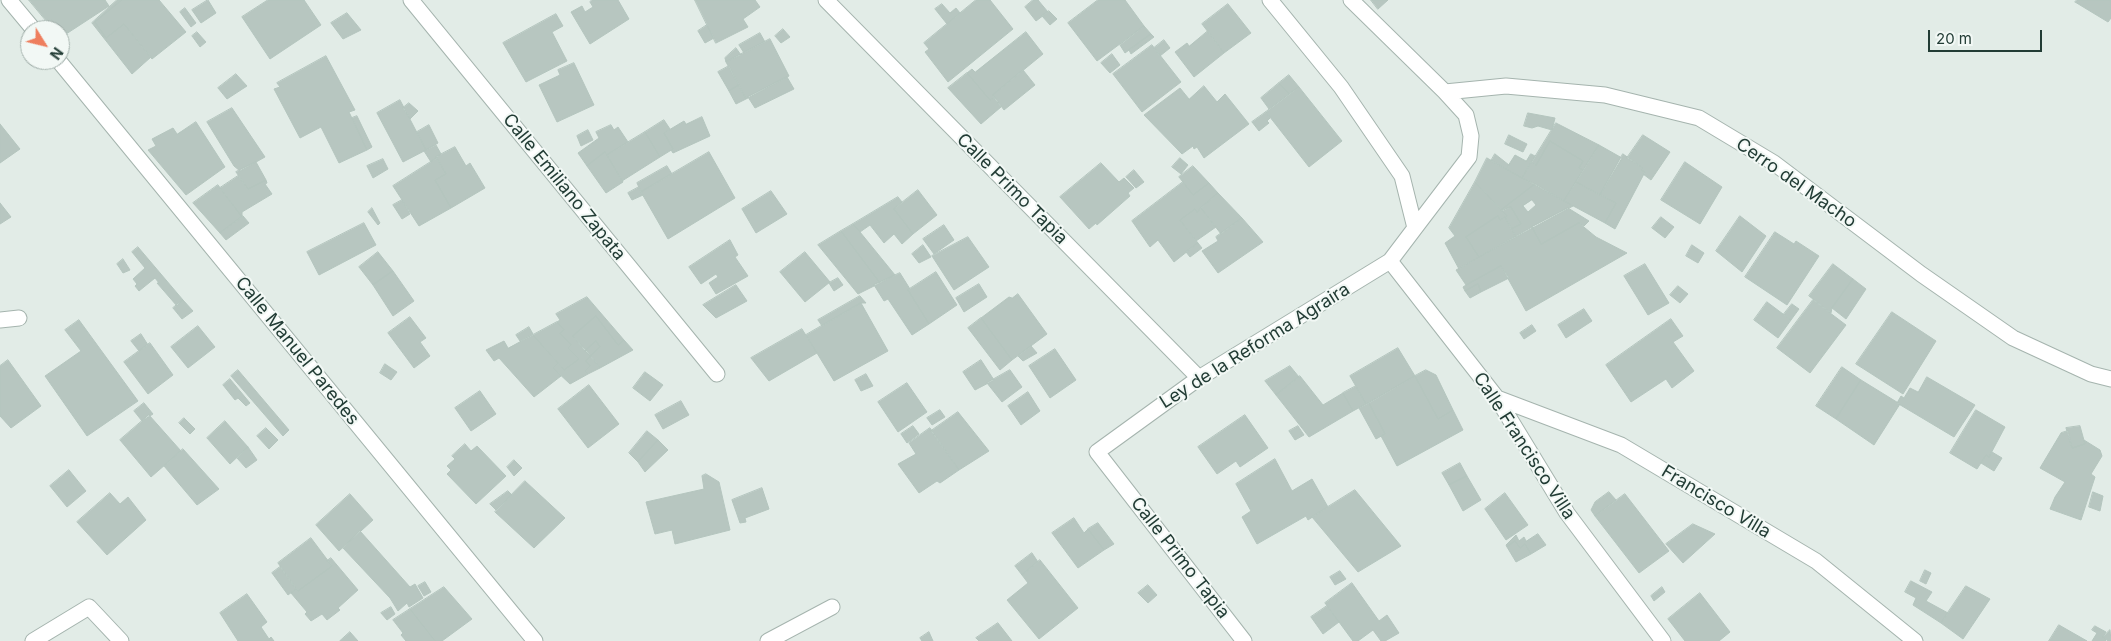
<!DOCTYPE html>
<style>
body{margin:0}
#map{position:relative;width:2111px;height:641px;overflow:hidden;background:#e2ece7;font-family:Inter,sans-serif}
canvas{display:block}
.north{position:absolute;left:20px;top:20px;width:50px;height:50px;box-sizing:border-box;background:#f2f8f5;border:1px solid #9fada8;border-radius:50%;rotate:126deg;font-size:14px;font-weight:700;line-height:20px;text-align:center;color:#223c35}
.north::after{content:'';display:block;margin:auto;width:18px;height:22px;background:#ee7e5e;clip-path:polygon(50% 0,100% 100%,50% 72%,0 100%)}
.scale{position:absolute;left:1928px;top:30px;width:114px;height:22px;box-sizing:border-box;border:2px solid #223c35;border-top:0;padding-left:6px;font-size:15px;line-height:18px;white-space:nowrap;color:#223c35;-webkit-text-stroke:4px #f2f8f5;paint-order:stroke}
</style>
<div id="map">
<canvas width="2111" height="641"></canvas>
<div class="north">N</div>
<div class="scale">20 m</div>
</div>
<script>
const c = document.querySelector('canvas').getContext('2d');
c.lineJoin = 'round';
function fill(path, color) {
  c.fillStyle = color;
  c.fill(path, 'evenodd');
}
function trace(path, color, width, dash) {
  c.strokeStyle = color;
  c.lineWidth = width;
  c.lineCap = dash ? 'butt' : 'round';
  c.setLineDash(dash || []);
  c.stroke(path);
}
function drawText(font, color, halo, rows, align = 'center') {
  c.font = font + ' Inter,sans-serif';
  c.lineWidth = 4;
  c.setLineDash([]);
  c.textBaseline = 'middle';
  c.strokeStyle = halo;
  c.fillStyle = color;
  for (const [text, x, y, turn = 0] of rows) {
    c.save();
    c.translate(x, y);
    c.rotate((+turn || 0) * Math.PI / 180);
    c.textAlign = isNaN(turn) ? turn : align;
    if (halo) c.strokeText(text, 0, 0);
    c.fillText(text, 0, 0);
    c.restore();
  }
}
const building = new Path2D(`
 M29,0h76l4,6 -49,32v-8h-6z
 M117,0h5l-27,22 11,16 18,-14 27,33 -19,17 -40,-51z
 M122,0h37l27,32 -34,27 -28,-35 -18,14 -11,-16z
 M208,0l8,13 -15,10 -9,-13z
 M268,0h36l17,25 -51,34 -28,-42z
 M592,0h26l11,19 -39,25 -19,-32 11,-6 3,6 8,-5 -3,-5z
 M695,0h60l5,7 -17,12 5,8 -32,16z
 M976,0h14l23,29 -65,53 -23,-30 4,-3 -5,-6z
 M1033,0h5l10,12 -12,9 -11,-14z
 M1098,0h27l19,26 -47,35 -29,-38z
 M1371,0h17l-10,9z
 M2077,0h34v18l-3,4 -33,-20z
 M942,4l8,9 6,-5 4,5 -13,11 -12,-15z
 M1228,4l23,29 -27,20 -22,-29z
 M185,8l11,15 -5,4 -11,-15z
 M1049,11l8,8 -7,6 -8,-9z
 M347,13l14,17 -18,9 -12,-16z
 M556,14l7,12 -11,6 15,29 -41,21 -23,-39z
 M707,25l7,13 -9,5 -7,-12z
 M1144,26l7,8 -26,19 -5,-8z
 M783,29l7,8 -9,6 -6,-7z
 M1208,31l16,22 -30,24 -19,-25 12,-9 2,3z
 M197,32l9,10 -6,5 -8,-11z
 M1026,32l17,22 -50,41 2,2 -5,3 -23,-27 5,-4 3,3z
 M760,33l5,9 -21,11 -5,-8z
 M1151,34l3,3 -23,17 -2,-4z
 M770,39l19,37 -43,23 -20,-37z
 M1164,40l6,8 -10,8 -6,-8z
 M1152,45l29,37 -39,30 -29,-38z
 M736,48l5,7 -15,7 -1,-4z
 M1112,54l8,11 -10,8 -9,-10z
 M326,56l29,54 -6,2 18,38 -28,13 -18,-36 -21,11 -26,-49 6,-2 -3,-4z
 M574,63l20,42 -37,17 -18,-37 21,-10 -2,-5z
 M729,66l10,19 -10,6 -11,-19z
 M1023,70l12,15 -31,25 -11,-15z
 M967,73l23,27 4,-2 7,9 -20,17 -33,-36z
 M236,74l11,12 -20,13 -9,-11z
 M1289,75l10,12 -10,7 -10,-11z
 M787,77l7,12 -39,19 -7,-11z
 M1279,83l10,11 -20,15 -8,-11z
 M739,85l7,14 -10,5 -7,-13z
 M1204,86l13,16 8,-8 24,30 -45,34 -7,-11 -3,2 -1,-3 -11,8 -38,-39 36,-27 9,11z
 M1299,87l43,54 -33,26 -43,-55z
 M400,100l26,50 -23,12 -26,-49z
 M409,103l9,8 -8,8 -7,-11z
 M232,108l33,49 -25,14 -6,-5 -27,-44z
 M1266,112l4,6 -3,3 2,2 -10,8 -7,-9z
 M1528,113l27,5 -3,12 -14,-4 -6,2 -8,-2z
 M357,116l15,31 -5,3 -15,-32z
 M702,117l8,19 -37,17 -2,-3 2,-1 -9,-16 20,-12 2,3z
 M664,120l6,9 -6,4 9,16 -13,8 -15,-25z
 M196,122l29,45 -39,28 -38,-45 8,-4 -4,-7 21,-11 4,6z
 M1556,123l43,22 -16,25 -4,-2 4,-7 -33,-20 -14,24 -4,-3z
 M0,124l20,25 -20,14z
 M429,125l9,18 -12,7 -9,-18z
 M611,125l3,5 4,-3 10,15 -21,13 -2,-3 -18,14 -9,-13 21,-15 -3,-6z
 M588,130l5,10 -12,6 -4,-10z
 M645,132l15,25 -38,24 -15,-26z
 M1509,135l18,9 -4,8 -18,-8z
 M1643,135l27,17 -19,28 -8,-6 2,-2 -4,-2 2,-2 -16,-10z
 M1550,141l33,20 -4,7 4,2 -19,31 -42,-23 9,-16 5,3z
 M436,145l5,9 -10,8 -7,-11z
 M1599,145l23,13 -22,37 -24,-13z
 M455,147l11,19 4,-3 15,25 -34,20 -16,-28 11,-6 -10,-17z
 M605,152l18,30 -17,11 -19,-27z
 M709,152l26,46 -67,41 -27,-47z
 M1495,154l14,11 -3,4 -15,-8z
 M1531,154l4,2 -13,22 -16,-9 9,-14 11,6z
 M1623,154l20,14 -2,2 4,2 -30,57 -10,-6 11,-20 -16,-8z
 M437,158l9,16 -11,6 16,28 -32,18 -26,-40z
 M1180,158l8,7 -7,9 -9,-7z
 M1487,158l35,20 13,6 -34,26 -26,-28z
 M383,159l5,10 -15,9 -6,-12z
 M256,162l10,18 -18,9 -12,-17z
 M1685,162l37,25 -22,37 -39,-24z
 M1101,163l18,19 5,-4 10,10 -6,5 2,3 -33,29 -1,-2 -7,6 -29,-32z
 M667,166l5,8 -31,18 -4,-9z
 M1193,166l16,17 -16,12 -14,-18z
 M1134,170l10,12 -8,6 -10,-11z
 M238,176l10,13 18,-9 1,3 -2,1 7,10 -30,18v5l-22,-29z
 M1183,182l10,13 16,-12 9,10 -21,19 -2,-3 -15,11 18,23 -24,19 -16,-22 -8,7 -18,-26z
 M1475,182l32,34 -7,4 -2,-4 -32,21 13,20 -20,12 -14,-26 10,-7 -6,-8z
 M1576,182l40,21 -11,20 -41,-22z
 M1535,184l38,22 -57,31 -5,-8 10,-5 -10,-17 -10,3zM1532,200l4,5 -8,7 -5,-6z
 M218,185l24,32 -22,16 -27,-30z
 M639,187l4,8 -11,5 -4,-7z
 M918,190l19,25 -24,19 -19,-25z
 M771,191l16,23 -31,19 -14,-24z
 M1218,193l24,25 -21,16 -20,-26z
 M898,197l4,5 -8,7 19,25 -11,10 -8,-10 -10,9 -14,-18 -10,7 -7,-8z
 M402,200l8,14 -8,5 -9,-14z
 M0,203l11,14 -11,7z
 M1511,207l10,17 -10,5 -6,-12 2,-1 -5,-5z
 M372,208l8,15 -2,2 -10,-13z
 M1201,208l15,19 -20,14 -16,-21 15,-11 2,3z
 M1568,208l21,13 -5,5 -5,-3 -38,21 -9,-17z
 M243,216l6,7 -23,17 -6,-7z
 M1498,216l2,4 5,-3 11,20 -37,20 -13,-20z
 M1740,216l26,20 -24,36 -26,-21z
 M1661,217l13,10 -9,11 -13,-10z
 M1242,218l21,24 -45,31 -16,-22 16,-10 -2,-4z
 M364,223l12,22 -57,30 -12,-23z
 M1579,223l17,14 31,16 -101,58 -25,-45 -35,19 -10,-15 76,-43 9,17z
 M853,224l7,8 35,43 -15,8 -39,-52z
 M944,225l10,15 -20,14 -11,-15z
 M841,231l39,52 -22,11 -40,-49z
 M1775,232l19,12 2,-3 23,15 -32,49 -42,-28z
 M968,237l21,30 -35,23 -22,-34z
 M730,240l8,15 -3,2 13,19 -32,18 -7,-11 9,-6 -2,-3 -15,10 -12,-17z
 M1198,243l4,5 -12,9 -4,-5z
 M923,245l8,12 -12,6 -7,-9z
 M1692,245l12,8 -6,10 -12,-7z
 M138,247l45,53 -6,6 -20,-23h2l-4,-5 -16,13 -4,-5 2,-2 -4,-5 12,-11 -13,-16z
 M378,252l15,19 -20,14 -14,-18z
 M805,252l25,30 -25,20 -25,-30z
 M123,259l7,11 -7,3 -6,-9z
 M1645,264l24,39 -21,12 -24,-39z
 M1833,264l20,15 -21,29 -1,5 -22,-17z
 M1501,266l8,12 -28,14 -3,-8 -13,7 -2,-4 3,-2z
 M393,271l21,30 -21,15 -20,-31z
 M936,272l21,33 -28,19 -21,-34z
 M900,273l10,16 -2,1 21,34 -17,11 -24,-36 -4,2 -10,-16z
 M838,278l5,7 -9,6 -5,-8z
 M1853,279l13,10 -20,30 -14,-11z
 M979,284l8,13 -23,15 -8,-14z
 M1478,284l3,8 -11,6 -5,-7z
 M736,285l11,16 -31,17 -13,-13z
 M1678,286l10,8 -8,9 -10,-8z
 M1018,294l29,40 -35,26 -31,-42 28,-21 3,1z
 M860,296l6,7h-5l-39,23 -4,-6z
 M587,297l37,43 -6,5 -22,-29 -23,20 18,20 -5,5 4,5 -5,5 3,3 -18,10 -17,-16 5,-5 6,7 15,-11 -11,-11 3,-3 -11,-12 4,-3 -7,-8 3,-2 -4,-6z
 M183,300l10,11 -11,8 -9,-11z
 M1813,300l33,25 -36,48 -33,-25z
 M1767,302l24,18 -13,18 -24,-18z
 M861,303l27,48 -54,30 -28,-46z
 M1792,304l7,5 -8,11 -7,-6z
 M1584,309l8,12 -26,17 -8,-13z
 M1892,312l44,29 -33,53 -47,-30z
 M596,316l22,29 6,-5 9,10 -33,18 -10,-12 10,-9 -4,-6 -11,10 -12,-15z
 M410,317l16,21 -6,4 10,14 -16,12 -26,-35z
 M981,318l31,42 -12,10 -32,-42z
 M1671,319l12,17 -10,6 21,29 -22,17 -6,-9 -35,23 -25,-37z
 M79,320l59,81 -51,35 -42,-60 36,-25 -16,-21z
 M557,322l7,8 -4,3 11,12 -3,3 11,11 -15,11 -31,-35z
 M1532,325l4,6 -12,8 -4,-6z
 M198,326l17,21 -27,21 -17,-21z
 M529,327l4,7 -13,7 -4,-6z
 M802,329l15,24 -48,28 -18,-23z
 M141,334l7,11 -9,6 -8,-10z
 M533,335l25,28 -5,5 8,8 -27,21 -35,-39 -5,3 -8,-11 18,-9 4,7z
 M596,341l4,6 -10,9 -5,-5z
 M150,343l23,32 -25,19 -24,-32z
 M1031,346l6,7 -14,8 -5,-5z
 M1398,348l17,28 -49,28 -16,-28z
 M1055,349l21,31 -26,18 -21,-32z
 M591,356l9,12 -12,6 -3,-3 5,-5 -4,-5z
 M8,360l33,46 -30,22 -11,-12v-50z
 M981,360l13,20 -19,10 -12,-18z
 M385,364l12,8 -6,8 -11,-7z
 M1290,366l9,11 -23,18 -11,-14z
 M1842,367l19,13 -25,39 -20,-13z
 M238,370l51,60 -6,6 -52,-60z
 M1010,370l12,17 -20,15 -15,-19z
 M1426,370l10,5 17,35 -15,9 -23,-43z
 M645,372l18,13 -13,16 -17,-13z
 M866,374l7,12 -12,5 -6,-11z
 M1300,376l23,29 20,-12 10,18 -44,26 -33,-42z
 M1415,376l23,43 15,-9 10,20 -66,36 -16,-30 4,-2 -16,-31z
 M1927,377l48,28 -21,32 -57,-34 4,-7 3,2 6,-10 8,4z
 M230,379l20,24 -4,3 -8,-8 -3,2 -12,-15z
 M1861,380l39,24 -26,41 -38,-26z
 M907,383l20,29 -29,20 -20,-30z
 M589,385l30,39 -31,24 -30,-39z
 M1356,386l10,18 -13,7 -10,-18z
 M480,391l16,23 -25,17 -16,-23z
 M1028,392l12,19 -19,14 -13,-19z
 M681,401l8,14 -26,14 -8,-14z
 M144,403l9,11 -11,7 -8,-10z
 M1369,403l16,31 -9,5 -17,-31z
 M940,410l5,7 -13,8 -5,-7z
 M1976,410l29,17 -16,30 -3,-2 -9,14 -27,-16z
 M958,412l31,39 -30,19 -28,-39z
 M149,415l32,36 -30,26 -31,-37z
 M1245,415l23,33 -28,19 -4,-6 -19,13 -19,-27z
 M184,418l11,11 -5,5 -11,-11z
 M225,421l23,26 -18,17 -23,-26z
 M913,426l6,8 -12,9 -6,-9z
 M1298,426l6,9 -9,5 -6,-9z
 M2080,426l5,18 -13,4 -6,-20z
 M266,428l12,12 -9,9 -12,-13z
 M930,428l29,42 -19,13 -3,-2 -18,12 -21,-29 18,-10 -7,-11z
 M647,431l11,9 -20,22 -9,-9z
 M2068,431l4,17 13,-4 -1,-4 16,10 2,6 -11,18 4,3 -14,43 -31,-11 5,-12 10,-15 -25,-14 21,-35z
 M658,440l10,10 -23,22 -7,-10z
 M465,444l6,7 6,-5 29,30 -30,28 -29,-30 4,-4 -4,-4 8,-7 -3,-3z
 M248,447l9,13 -11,8 -9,-10z
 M183,449l36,40 -22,16 -33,-39z
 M1992,452l10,6 -8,13 -13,-8 5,-8 3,2z
 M1275,459l17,32 20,-12 16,28 -20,13 -2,-4 -49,28 -15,-27 9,-6 -15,-27z
 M514,460l8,8 -8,8 -7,-9z
 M1460,463l7,13 -18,9 -7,-12z
 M69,470l17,21 -19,16 -17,-21z
 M706,474l13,8 11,48 -55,14 -3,-14 -17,4 -9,-32 58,-13 -2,-13z
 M1467,476l14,24 -18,11 -14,-26z
 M525,481l40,37 -31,30 -39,-36z
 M762,488l7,21 -24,9 1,4 -6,1 -8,-23z
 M1355,490l46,56 -43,26 -46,-55z
 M508,491l4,4 -16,15 -6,-6z
 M1609,492l7,8 -21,16 -4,-6 4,-8z
 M2093,492l10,4 -3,15 -11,-4z
 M110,493l10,11 8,-7 18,23 -39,35 -30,-33z
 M1505,493l23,32 -22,15 -21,-31z
 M350,494l23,26 -34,31 -23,-26z
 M1625,494l44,57 -30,22 -44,-57z
 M1074,518l10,15 4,-4 16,21 -26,18 -26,-35z
 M1098,523l16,21 -10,6 -16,-21z
 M1693,524l22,10 -32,29 -17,-19z
 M360,531l50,56 5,-3 8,14 -14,9 -2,-4 -9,8 -8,-13 -47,-50z
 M1538,534l8,11 -15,9 -6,-10 -5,4 -5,-7 -8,6 -1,-2 10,-10 3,6 5,-4 2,4z
 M311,538l21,28 -34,25 -20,-28z
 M1515,541l5,7 5,-4 6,10 -15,8 -9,-15z
 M1032,553l6,9 -16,13 -7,-9z
 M331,558l27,32 -20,18 2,2 -13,10 -5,-6 -11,7 -6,-7 2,-2 -16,-19 5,-4 2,2 34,-25 -5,-5z
 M1040,560l38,48 -39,31 -32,-39 21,-17 -6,-8z
 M280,567l16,22 -8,6 -16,-22z
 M1925,570l6,3 -5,11 -6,-3z
 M1340,571l6,8 -11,6 -5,-8z
 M1911,581l21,11 -6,9 22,12 -7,10 -28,-18 3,-7 -11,-6z
 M425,582l6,10 -7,4 -6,-10z
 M1352,583l27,38 8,-6 12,18 -14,8h-4l-8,-11 -15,11h-5l-28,-38z
 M1148,585l9,10 -9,8 -10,-10z
 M1966,586l24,13 -27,40 -22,-16z
 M444,587l28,32 -30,22h-7l-25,-32z
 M1662,587l3,5 -11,9 -3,-5z
 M1700,593l30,39 -11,9h-34l-17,-22z
 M247,594l20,28 -6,5 8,12 2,-2 3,4h-36l-18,-28z
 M1327,606l12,16 -16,12 -12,-17z
 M391,607l4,7 -8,6 -6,-7z
 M410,609l25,32h-29l-5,-6 2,-2 -10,-13z
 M998,623l14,18h-33l-3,-3z
 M2059,625l28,16h-38z
 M2095,626l11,6 -3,5 3,3 -1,1h-13l5,-8 -5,-3z
 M2110,630l1,11h-3l-5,-4z
 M350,632l8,9h-18z
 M929,632l4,9h-11l-2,-3z`);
const minor = new Path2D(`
 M9,0l25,30
 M411,0l306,374
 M826,0l373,378
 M1351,0l94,92 21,23 5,21 -2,21 -54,71
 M58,60l477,581
 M1445,92l61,-6 99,9 94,23 75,45 147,111 92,64 78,36 20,5
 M1390,261l107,137 70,115 96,128
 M0,320l19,-2
 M1497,398l124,47 195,116 99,80
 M33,641l56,-34 32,34
 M768,641l64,-34
 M1244,641l-147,-189 102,-74 191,-117 25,-33 -13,-52 -61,-89 -71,-87`);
const streetNames = [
 ["Cerro del Macho",1796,183,35],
 ["Calle Emiliano Zapata",564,187,51],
 ["Calle Primo Tapia",1012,189,45],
 ["Ley de la Reforma Agraira",1255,346,-32],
 ["Calle Manuel Paredes",297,351,51],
 ["Calle Francisco Villa",1524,446,57],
 ["Francisco Villa",1716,502,31],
 ["Calle Primo Tapia",1180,558,52]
];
fill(building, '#b7c6c0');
trace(building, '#b4c5be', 1);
trace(minor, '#a5b4ae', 17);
trace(minor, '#fff', 15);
drawText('18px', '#223c35', '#f2f8f5', streetNames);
</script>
